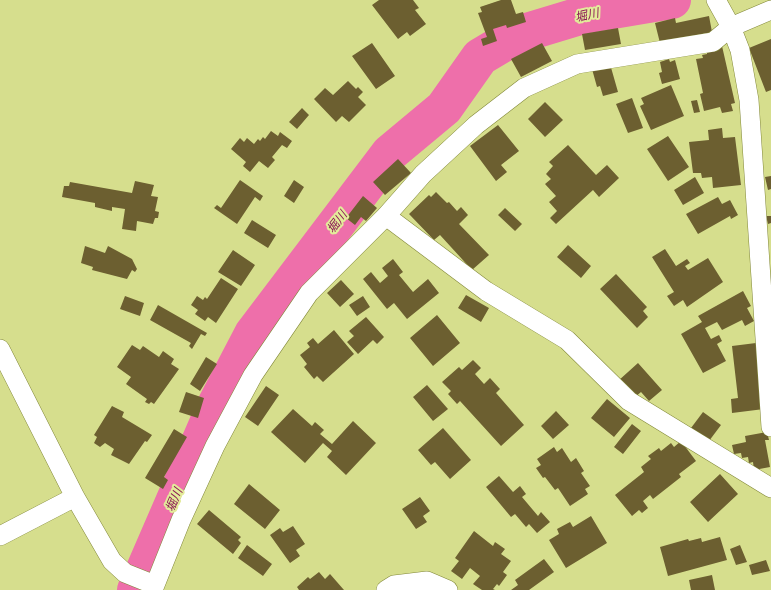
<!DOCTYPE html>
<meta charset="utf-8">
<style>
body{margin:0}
canvas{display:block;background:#d6de8d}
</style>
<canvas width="771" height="590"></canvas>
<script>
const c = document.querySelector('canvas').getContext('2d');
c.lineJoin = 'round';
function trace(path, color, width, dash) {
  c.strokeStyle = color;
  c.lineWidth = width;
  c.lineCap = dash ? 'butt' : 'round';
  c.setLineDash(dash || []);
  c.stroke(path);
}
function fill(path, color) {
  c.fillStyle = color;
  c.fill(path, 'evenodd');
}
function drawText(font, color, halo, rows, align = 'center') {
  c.font = font + ' Barlow,"Noto Sans JP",sans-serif';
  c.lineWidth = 4;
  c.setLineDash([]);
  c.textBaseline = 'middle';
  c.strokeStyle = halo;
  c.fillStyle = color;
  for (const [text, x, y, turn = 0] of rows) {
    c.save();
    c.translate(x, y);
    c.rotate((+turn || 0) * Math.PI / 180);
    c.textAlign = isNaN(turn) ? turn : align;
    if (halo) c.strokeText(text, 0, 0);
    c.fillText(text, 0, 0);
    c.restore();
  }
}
const river = new Path2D(`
 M136,590l81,-187 36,-69 137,-181 54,-45 36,-51 37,-22 66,-20 89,-15`);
const building = new Path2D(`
 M379,0h34l6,8 -4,2 11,14 -16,12 -3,-4 -9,7 -26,-34z
 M501,0h10l5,14 7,-2 3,10 -19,6 -1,-3 -13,4 4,12 -14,5 -2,-7 6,-2 -9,-24 4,-1 -2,-5z
 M709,16l3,16 -52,11 -5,-20 20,-5 1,5z
 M618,28l3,16 -36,6 -3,-16z
 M771,39v51l-5,2 -17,-44z
 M372,43l23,33 -19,13 -24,-33z
 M542,43l10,18 -31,16 -10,-18z
 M722,46l13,57 -4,1 2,7 -11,2 -2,-6 -16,4 -4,-17 3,-1 -7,-34 7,-1 -1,-3 5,-1v-4z
 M669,59l1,3 5,-2 5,19 -18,5 -3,-11 3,-1 -2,-10z
 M610,64l8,28 -15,4 -3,-10 -3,1 -5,-18z
 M348,81l8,8 2,-2 5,5 -5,5 8,8 -17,17 -7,-6 -6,6 -22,-23 11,-11 8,7z
 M671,85l13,31 -33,14 -11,-24 4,-2 -3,-6z
 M632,98l11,30 -15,5 -12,-29z
 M697,100l3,12 -6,1 -3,-12z
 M545,102l18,18 -18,17 -17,-18z
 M302,108l7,7 -12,14 -8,-7z
 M498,125l21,26 -18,14 6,7 -11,9 -26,-35z
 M722,128l1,10 12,-1 6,48 -28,3 -1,-11 -10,1 -1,-5h-8l-4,-31 20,-2 -1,-10z
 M271,131l7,5 2,-4 12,9 -5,7 -5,-3 -10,12 3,3 -7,8 -9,-7 -9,11 -7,-6 3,-4 -15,-13 9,-11 4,4 3,-4 7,6 4,-5 2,2 3,-4 2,2z
 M668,136l21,31 -21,14 -21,-32z
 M568,145l28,30 11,-10 12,13 -20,19 -6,-7 -37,34 -6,-6 7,-7 -8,-9 7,-6 -11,-12 6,-5 -5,-5 7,-8 -4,-4z
 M398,159l13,14 -26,22 -12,-13z
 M771,176v13l-3,1 -3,-13z
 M695,177l9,16 -21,12 -9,-15z
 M240,180l23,16 -3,5 -5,-4 -18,27 -23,-16 3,-3 4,3z
 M294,180l10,7 -10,16 -10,-7z
 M135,181l19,4 -3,11 7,1 -3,14 4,1 -1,6h-3l-2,6 -16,-3 -1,10 -14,-2 3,-20 -13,-2v4l-17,-4v-4l-33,-6 2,-11h5l1,-4 62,11z
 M436,192l11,11 2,-1 8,9 4,-4 7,8 -9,9 30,31 -17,15 -32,-35 -6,5 -25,-26 20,-19 2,2z
 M363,196l14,12 -11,13 -5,-4 -6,8 -9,-7z
 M718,197l4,7 8,-4 8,15 -7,4 -1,-3 -32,18 -12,-20z
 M505,208l17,16 -7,7 -17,-16z
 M766,216h5v7l-3,1z
 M252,220l24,15 -8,13 -24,-15z
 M568,245l23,21 -10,12 -24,-21z
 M85,246l20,7 3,-7 24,13 5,10 -2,3 -3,-2 -5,9 -35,-9 1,-3 -12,-4z
 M665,249l11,17 11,-7 3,4 -5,3 3,4 20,-12 15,24 -36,25 -4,-7 -9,6 -7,-10 7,-4 -22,-35z
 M233,250l22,15 -14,21 -23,-14z
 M393,259l10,13 -4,3 14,17 15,-13 11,14 -32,26 -13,-16 -7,6 -24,-30 8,-7 9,11 8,-7 -6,-8z
 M616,274l31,33 -4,4 5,6 -11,11 -37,-39z
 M221,278l17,11 -22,34 -8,-6 -3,4 -10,-7 3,-4 -7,-5 6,-9 6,4 2,-3 2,2z
 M341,280l13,14 -14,13 -13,-14z
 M743,291l8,15 -4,2 7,13 -9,5 -3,-6 -20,10 -5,-8 -12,6 6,11 8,-4 3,6 -5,3 9,17 -23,12 -22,-39 21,-12 -4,-6z
 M466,295l23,13 -8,14 -23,-14z
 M125,296l19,7 -4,13 -20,-7z
 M363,296l7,11 -13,9 -8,-11z
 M158,305l49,28 -2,3 -4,-2 -9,15 -3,-3 2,-3 -41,-23z
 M437,315l23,28 -27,23 -23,-28z
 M366,317l18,20 -7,7 -4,-4 -15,14 -11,-12 7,-6 -5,-5z
 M334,330l20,24 -31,28 -6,-6 -3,3 -10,-12 3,-3 -7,-9 10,-8 -3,-4 6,-5 5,6z
 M756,343l8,66 -32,4 -1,-14 7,-1 -6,-52z
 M132,345l8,5 3,-4 16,11 4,-6 11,8 -3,5 8,5 -25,35 -3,-2 -2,2 -4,-2 2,-3 -21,-15 5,-7 -14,-10z
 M206,357l11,7 -17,27 -10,-7z
 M473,360l8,8 -6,6 9,10 6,-6 10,11 -4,4 28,32 -23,21 -41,-45 -3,3 -9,-10 3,-3 -9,-9 17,-15 3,3z
 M638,363l24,27 -13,11 -8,-9 -7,6 -16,-17z
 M427,385l21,24 -15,12 -20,-24z
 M266,386l13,9 -21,31 -13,-9z
 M186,392l18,6 -6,20 -19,-6z
 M607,399l23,19 -16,19 -23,-19z
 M112,406l12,6 -2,5 30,18 -5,7 -2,-1 -16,23 -18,-9 3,-6 -9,-6 -5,4 -6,-4 3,-6 -3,-2z
 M293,409l19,17 3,-4 9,8 -4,4 12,10 21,-23 23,22 -30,32 -19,-18 5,-6 -9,-8 -18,20 -34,-31z
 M556,411l13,14 -16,14 -12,-13z
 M703,412l18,13 -12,16 -18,-13z
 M632,424l9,7 -18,23 -9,-7z
 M443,428l28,32 -21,19 -15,-17 -4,3 -13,-15z
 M174,429l13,8 -23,40 4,3 -5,9 -18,-11z
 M767,432l2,8h-4l5,27 -16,3 -1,-8 -4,1 -1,-6 -6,1 -1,-5 -7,1 -2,-9 14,-3 -1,-6z
 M681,441l15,20 -17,13 2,3 -28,22 -3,-4 -7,6 5,7 -6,5 -3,-3 -7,6 -17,-21 29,-23 -3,-5 10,-8 -3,-3 11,-8 2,3 10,-8 3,4z
 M554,447l3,5 5,-4 9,14 5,-4 8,13 -3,2 9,13 -5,3 3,5 -18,12 -12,-18 -3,2 -10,-13 -2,1 -7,-10 5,-3 -4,-6z
 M720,474l18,20 -30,28 -18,-20z
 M499,476l14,16 7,-6 6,8 -4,3 16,19 3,-4 9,10 -13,11 -8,-9 -3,3 -11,-13 -4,3 -25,-30z
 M249,484l31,26 -15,19 -31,-25z
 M420,497l10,14 -7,5 4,6 -11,7 -14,-20z
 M209,510l32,27 -3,3 3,3 -8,11 -36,-30z
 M591,516l16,27 -41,25 -17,-28 10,-6 -2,-5 13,-7 3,5z
 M293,526l12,18 -9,6 4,6 -10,7 -20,-28 10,-7 3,4z
 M474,531l19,15 2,-4 10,7 -4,5 10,7 -8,11 4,3 -8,11 -2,-2 -4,5 2,1h-13l-9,-6 7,-8 -10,-8 -8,11 -11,-8 8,-10 -4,-3z
 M720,537l7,23 -59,16 -8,-29 28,-8 1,2 12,-3 1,4z
 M247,545l25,19 -9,12 -25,-18z
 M740,545l7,17 -11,3 -6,-16z
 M544,559l10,13 -25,18h-18l7,-5 -3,-5z
 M766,560l4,11 -18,4 -3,-10z
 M319,572l6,7 5,-5 14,16h-45l-2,-3 11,-10 2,2z
 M712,575l3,15h-24l-2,-10z`);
const minor = new Path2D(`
 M716,0l15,27 9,23 9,50 22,327
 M386,216l100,75 81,49 62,61 142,87
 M0,349l75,148 37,64 13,12 30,12
 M0,536l75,-39
 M153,590l28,-70 34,-74 38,-71 56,-82 77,-77 37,-42 53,-49 48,-37 53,-24 136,-22 18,-15 40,-17
 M386,590l8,-5 33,-4 21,9`);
const waterNames = [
 ["堀川",587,15,-12],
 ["堀川",337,222,-53],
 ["堀川",174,500,-67]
];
trace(river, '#ee6faa', 38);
fill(building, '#6c5f30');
trace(minor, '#828838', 20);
trace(minor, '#fff', 19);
drawText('italic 12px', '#8b1756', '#e3eb9a', waterNames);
</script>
